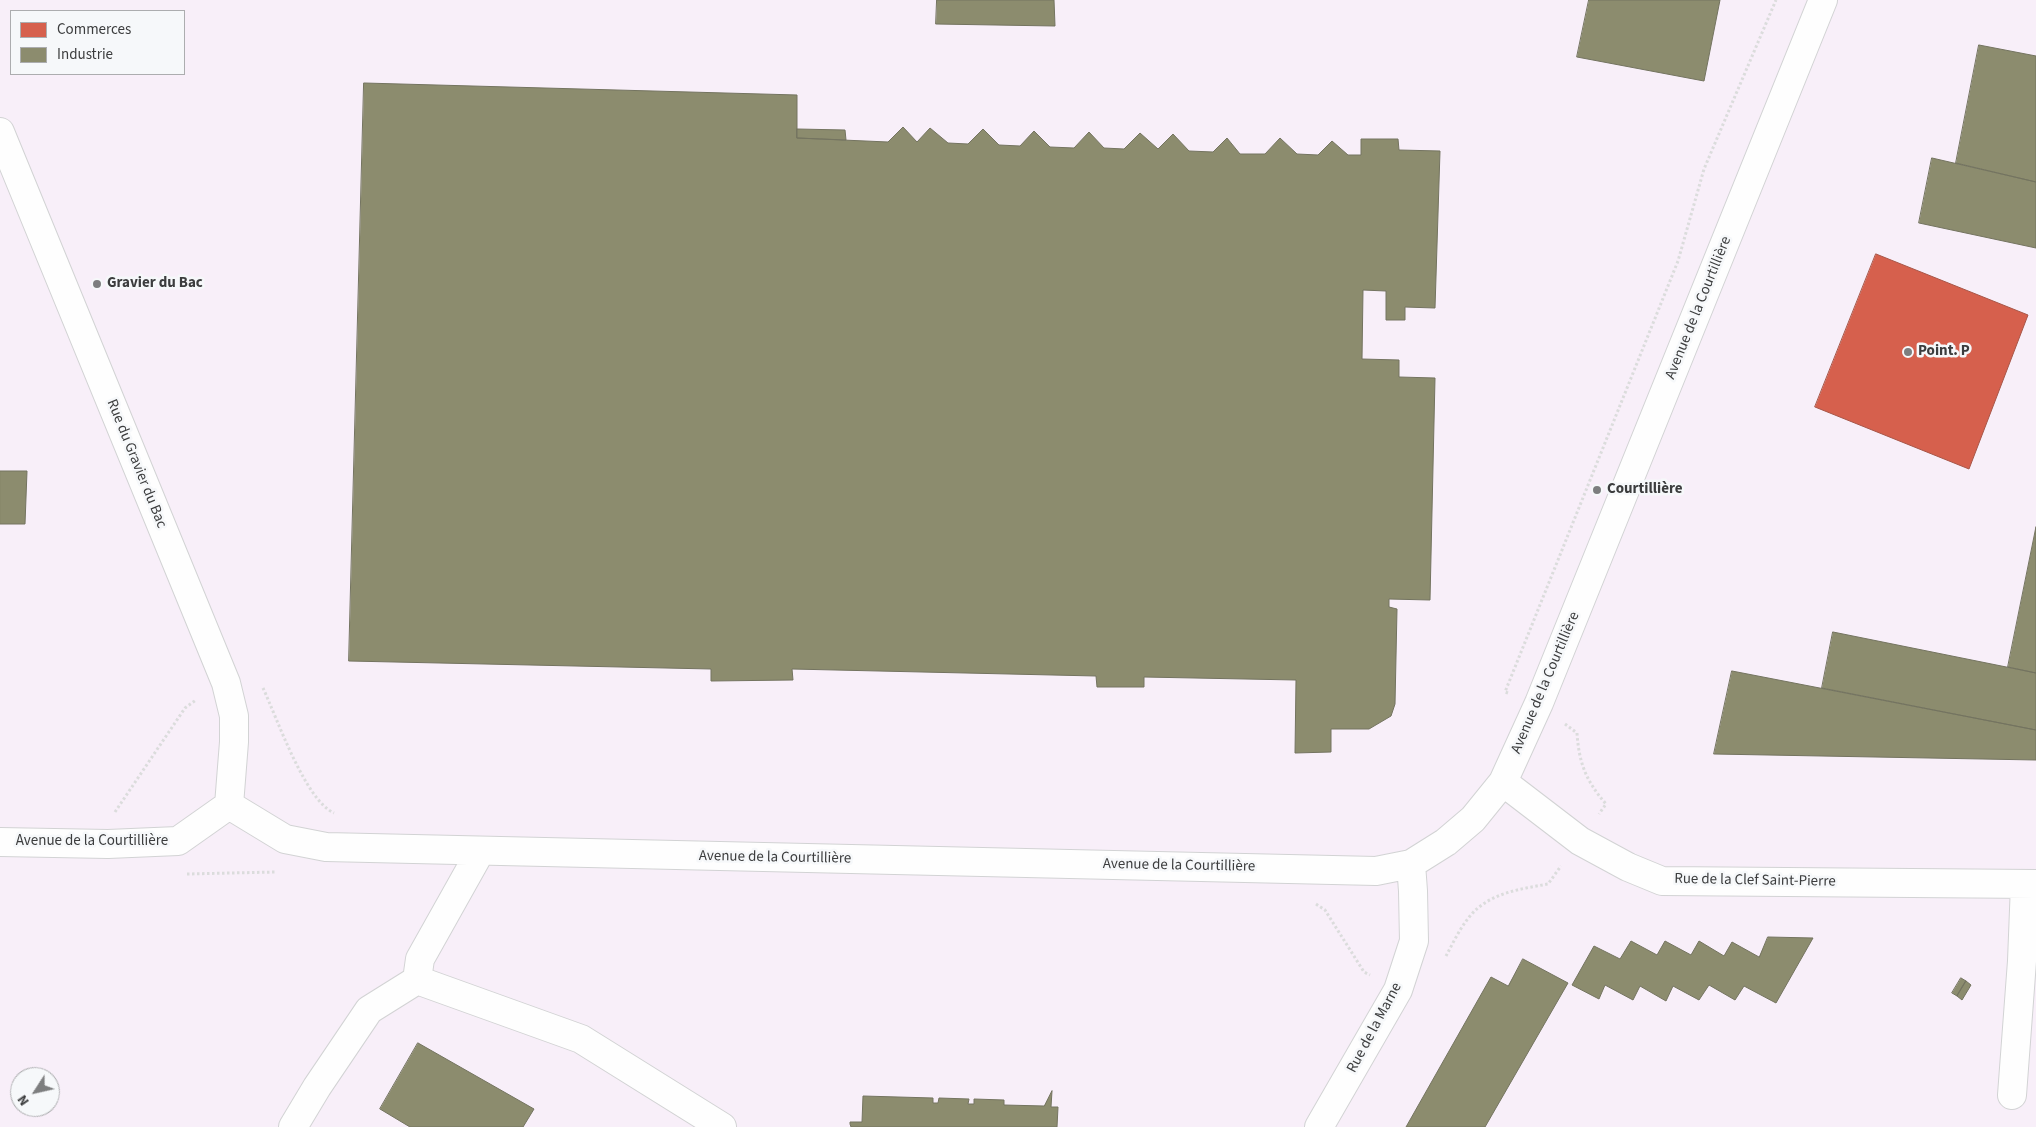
<!DOCTYPE html>
<meta charset="utf-8">
<style>
body{margin:0}
#map{position:relative;width:2036px;height:1127px;overflow:hidden;background:#f7f8f9;font-family:"Source Sans 3",sans-serif}
canvas{display:block}
.legend{position:absolute;left:10px;top:10px;width:175px;height:65px;box-sizing:border-box;background:#f6f8fa;border:1px solid #acadaf;margin:0;padding:6px 9px;list-style:none;font-size:15px;color:#3c3d3e}
.legend li{display:flex;align-items:center;gap:10px;height:25px}
.legend b{width:25px;border:1px solid #acadaf}
.north{position:absolute;left:10px;top:1067px;width:50px;height:50px;box-sizing:border-box;background:#f6f8fa;border:1px solid #acadaf;border-radius:50%;rotate:235deg;font-size:14px;font-weight:700;line-height:20px;text-align:center;color:#3c3d3e}
.north::after{content:'';display:block;margin:auto;width:18px;height:22px;background:#7d7e7f;clip-path:polygon(50% 0,100% 100%,50% 72%,0 100%)}
</style>
<div id="map">
<canvas width="2036" height="1127"></canvas>
<ul class="legend">
<li><b style="height:14px;background:#d6604d"></b>Commerces</li>
<li><b style="height:14px;background:#8c8c6e"></b>Industrie</li>
</ul>
<div class="north">N</div>
</div>
<script>
const c = document.querySelector('canvas').getContext('2d');
c.lineJoin = 'round';
function fill(path, color) {
  c.fillStyle = color;
  c.fill(path, 'evenodd');
}
function trace(path, color, width, dash) {
  c.strokeStyle = color;
  c.lineWidth = width;
  c.lineCap = dash ? 'butt' : 'round';
  c.setLineDash(dash || []);
  c.stroke(path);
}
function drawText(font, color, halo, rows, align = 'center') {
  c.font = font + ' "Source Sans 3",sans-serif';
  c.lineWidth = 5;
  c.setLineDash([]);
  c.textBaseline = 'middle';
  c.strokeStyle = halo;
  c.fillStyle = color;
  for (const [text, x, y, turn = 0] of rows) {
    c.save();
    c.translate(x, y);
    c.rotate((+turn || 0) * Math.PI / 180);
    c.textAlign = isNaN(turn) ? turn : align;
    if (halo) c.strokeText(text, 0, 0);
    c.fillText(text, 0, 0);
    c.restore();
  }
}
const industrial = new Path2D(`
 M0,0h2036v1127h-2036zM11,11h173v63h-173zM20,1077h30v30h-30z`);
const shops = new Path2D(`
 M1876,254l152,61 -59,154 -154,-62z`);
const industry = new Path2D(`
 M937,0h117l1,26 -119,-2z
 M1589,0h131l-16,81 -127,-24z
 M1979,45l57,11v126l-80,-19z
 M364,83l433,12v43l91,4 15,-15 14,15 13,-14 18,15 20,1 15,-15 16,16 21,1 14,-15 16,16 24,1 15,-16 15,16 20,1 16,-16 18,16 15,-15 16,17 24,1 14,-14 13,16h25l15,-16 17,16 21,1 14,-14 16,14h13v-16h37l1,11 41,1 -5,157 -30,-1v13h-19v-29l-23,-1 -1,69 37,1v17l36,1 -5,222 -41,-1v8l8,2 -2,95 -4,12 -22,13h-38v23l-36,1 1,-73 -152,-3v10h-47l-1,-11 -304,-7 1,11 -82,1v-12l-362,-8z
 M797,129l48,1 1,10 -49,-2z
 M1932,158l104,24v66l-117,-25z
 M0,471h27l-2,53h-25z
 M2036,527v146l-28,-6z
 M1833,632l203,41v57l-214,-42z
 M1732,671l304,59v30l-322,-6z
 M1768,937l45,1 -37,65 -32,-17 -9,14 -26,-15 -10,15 -26,-14 -7,15 -26,-15 -7,14 -28,-15 -6,14 -27,-14 22,-39 26,13 11,-18 26,14 8,-14 26,14 8,-14 25,15 8,-14 27,15z
 M1523,959l45,24 -83,144h-79l85,-150 17,9z
 M1961,978l5,3 -9,15 -5,-3z
 M1966,981l5,4 -9,15 -5,-4z
 M418,1043l116,66 -11,18h-113l-30,-18z
 M1052,1091l-1,16h7l-1,20h-206l-1,-3v-2h12l1,-26 70,2v5h5l1,-5 30,1 -1,5h6v-5l30,1v5l40,1z`);
const path = new Path2D(`
 M263,688c14,30 42,112 71,125
 M1508,693l-3,-1 173,-431 26,-92 72,-169
 M1565,724l12,9c2,30 9,48 29,71l-7,10
 M115,812l70,-104 11,-8
 M187,874l88,-2
 M1316,904l9,6 39,62 6,3
 M1446,956c7,-13 14,-28 24,-40 19,-23 50,-27 78,-32l13,-18`);
const minor = new Path2D(`
 M0,132l226,551 8,33v26l-5,63
 M1503,782l77,59 48,26 34,14 374,3
 M229,805l56,34 41,8 1050,24 35,-7 35,-22 27,-23 30,-37 36,-79 284,-703
 M0,842l108,2 70,-3 51,-36
 M417,980l3,-21 60,-107
 M2012,1095l10,-134 3,-77
 M293,1127l24,-40 52,-77 48,-30 164,59 141,88
 M1319,1127l79,-137 16,-49 -1,-50 -2,-27`);
const markers = [
 [97,284,5,"#7d7e7f"],
 [1908,352,5,"#7d7e7f"],
 [1597,490,5,"#7d7e7f"]
];
const poiNames = [
 ["Gravier du Bac",107,284],
 ["Point. P",1918,352],
 ["Courtillière",1607,490]
];
const streetNames = [
 ["Avenue de la Courtillière",1699,308,-68],
 ["Rue du Gravier du Bac",136,464,68],
 ["Avenue de la Courtillière",1546,683,-67],
 ["Avenue de la Courtillière",92,842],
 ["Avenue de la Courtillière",775,858,1],
 ["Avenue de la Courtillière",1179,866,1],
 ["Rue de la Clef Saint-Pierre",1755,881,1],
 ["Rue de la Marne",1375,1028,-62]
];
fill(industrial, '#f8eff9');
fill(shops, '#d6604d');
trace(shops, '#a85648', 1);
fill(industry, '#8c8c6e');
trace(industry, '#747460', 1);
trace(minor, '#d2d3d4', 30);
trace(path, '#dbdcdc', 3, [2.5, 2.5]);
trace(minor, '#fefefe', 28);
for (const [x, y, r, color] of markers) {
  const dot = new Path2D();
  dot.arc(x, y, r, 0, 2 * Math.PI);
  c.fillStyle = color;
  c.fill(dot);
  trace(dot, '#f6f8fa', 2);
}
drawText('bold 15px', '#3c3d3e', '#f6f8fa', poiNames, 'left');
drawText('15px', '#3c3d3e', '#f6f8fa', streetNames);
</script>
